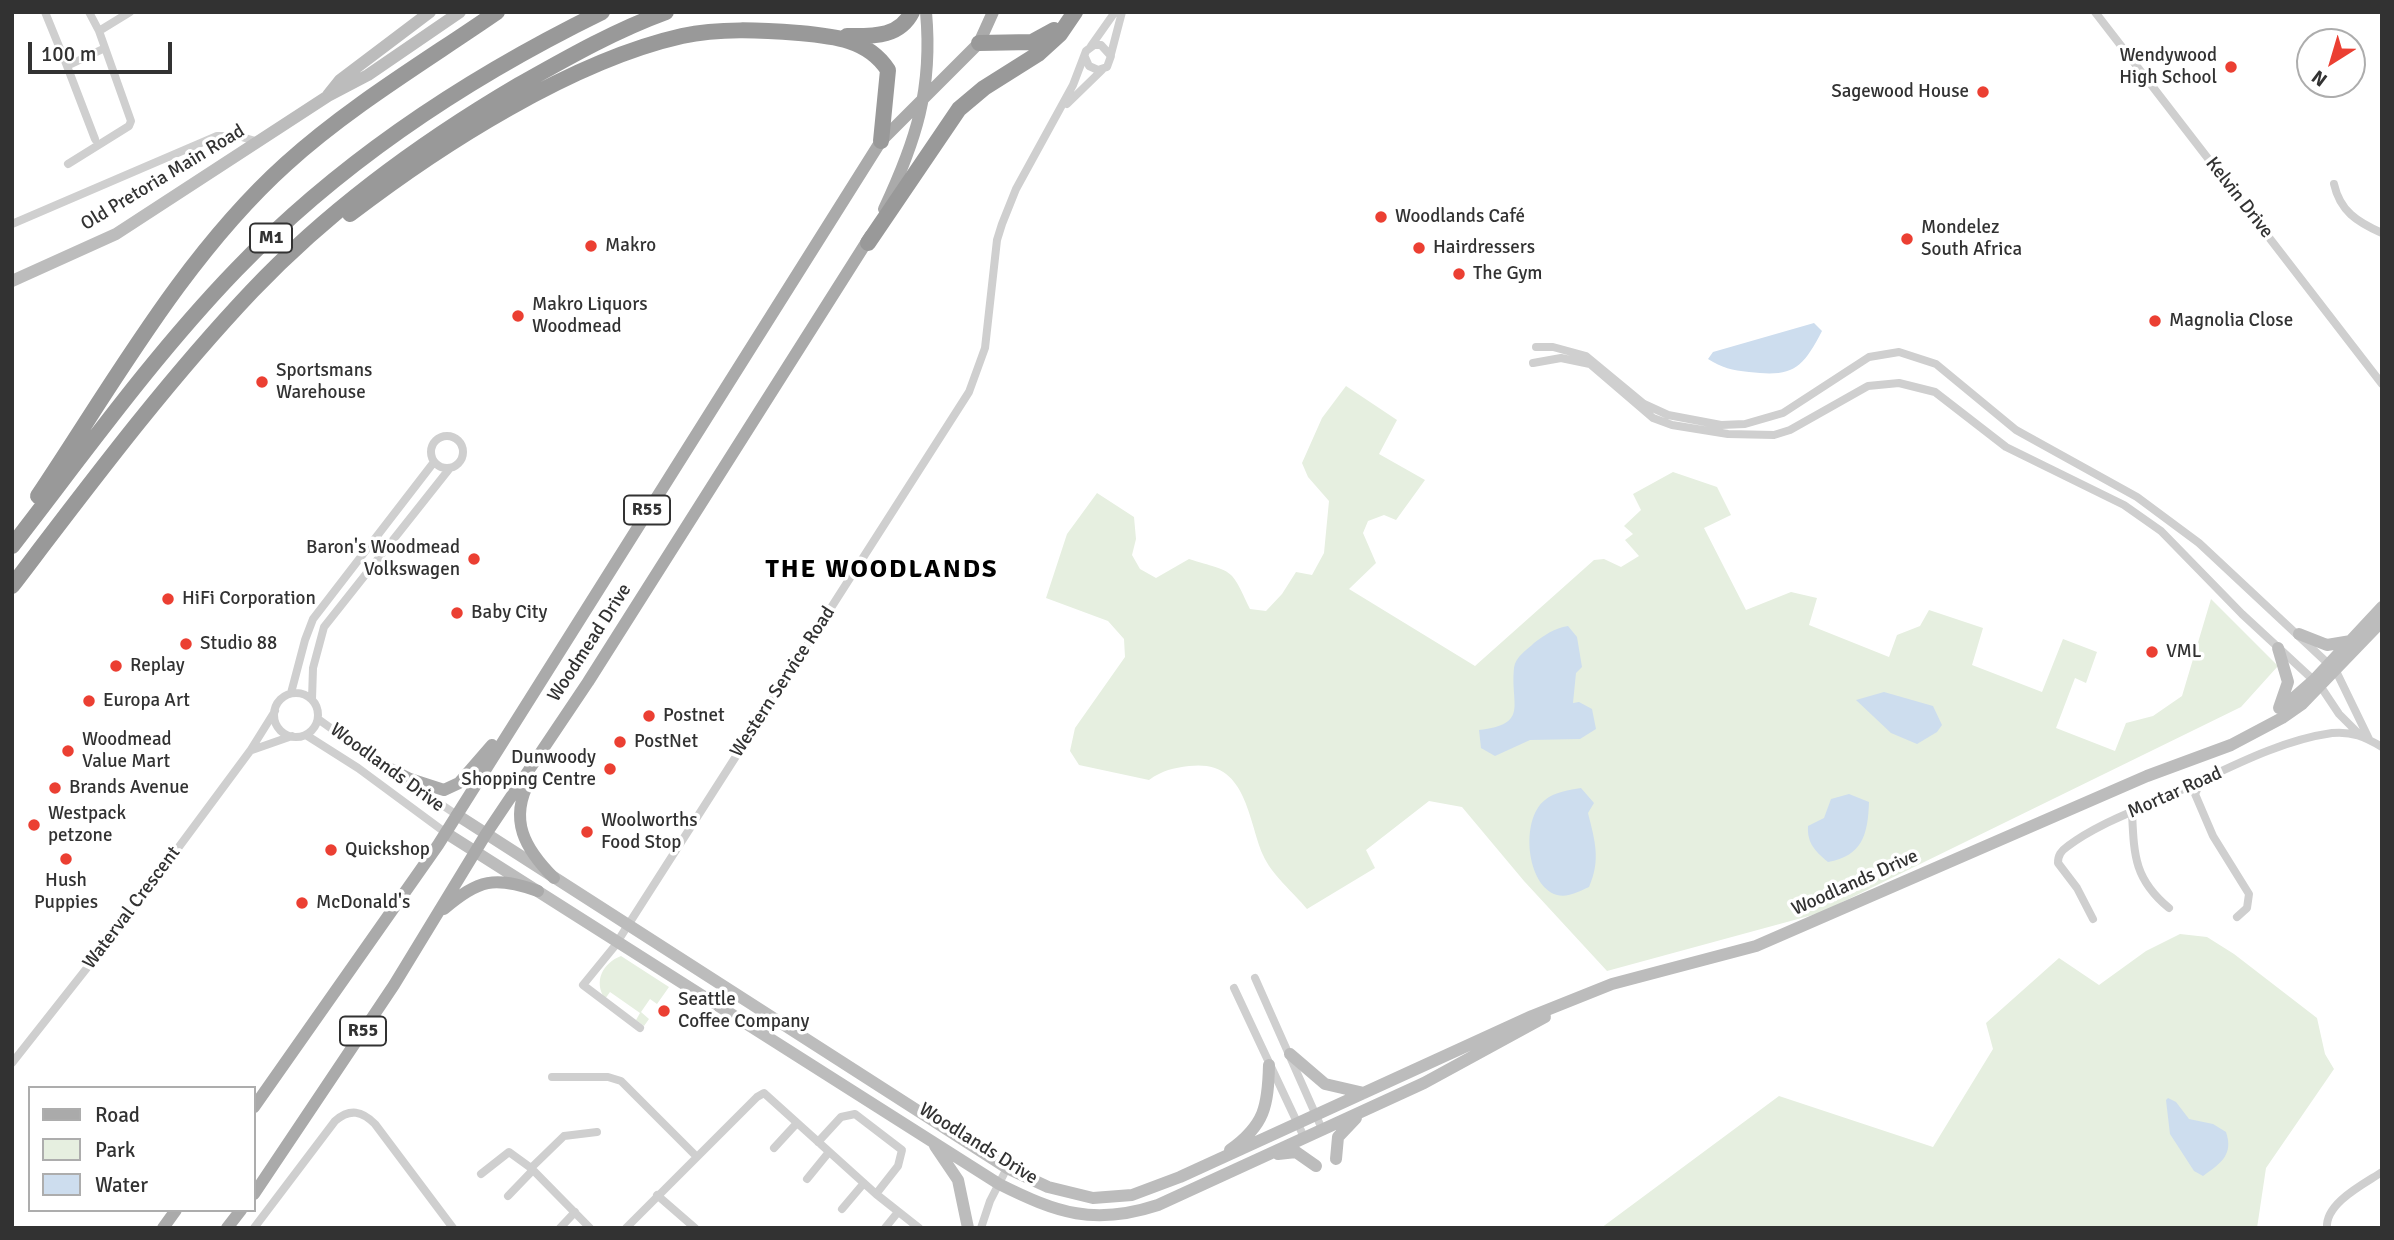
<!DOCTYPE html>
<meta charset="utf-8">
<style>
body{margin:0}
#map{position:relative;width:2394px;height:1240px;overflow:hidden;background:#fff;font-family:Signika,sans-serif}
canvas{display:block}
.frame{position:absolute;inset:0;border:14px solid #323232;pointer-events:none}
.legend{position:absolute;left:28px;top:1086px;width:228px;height:126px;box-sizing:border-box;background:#fff;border:2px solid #adadad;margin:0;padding:9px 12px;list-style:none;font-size:21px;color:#323232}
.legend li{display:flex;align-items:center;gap:14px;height:35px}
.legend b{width:35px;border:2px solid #adadad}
.north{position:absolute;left:2296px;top:28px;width:70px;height:70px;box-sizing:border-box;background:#fff;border:2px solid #adadad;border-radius:50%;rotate:217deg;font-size:19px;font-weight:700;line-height:28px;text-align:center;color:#323232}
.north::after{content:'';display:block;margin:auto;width:24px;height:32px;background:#eb3f32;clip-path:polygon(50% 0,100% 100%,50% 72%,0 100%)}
.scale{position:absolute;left:28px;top:42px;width:144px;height:32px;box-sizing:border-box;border:4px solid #323232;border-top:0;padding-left:9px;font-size:21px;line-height:24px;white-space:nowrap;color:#323232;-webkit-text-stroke:5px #fff;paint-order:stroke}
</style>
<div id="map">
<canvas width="2394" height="1240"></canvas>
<div class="frame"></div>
<ul class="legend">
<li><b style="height:9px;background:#aaa"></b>Road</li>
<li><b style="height:19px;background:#e6efe0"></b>Park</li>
<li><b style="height:19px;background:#cdddee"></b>Water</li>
</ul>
<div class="north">N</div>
<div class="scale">100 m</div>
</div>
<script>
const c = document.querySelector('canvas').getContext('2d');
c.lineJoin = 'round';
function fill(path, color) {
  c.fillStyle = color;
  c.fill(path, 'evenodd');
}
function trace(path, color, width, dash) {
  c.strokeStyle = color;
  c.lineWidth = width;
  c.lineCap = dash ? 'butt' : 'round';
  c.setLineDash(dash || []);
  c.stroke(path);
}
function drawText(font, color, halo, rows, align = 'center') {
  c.font = font + ' Signika,sans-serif';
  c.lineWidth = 7;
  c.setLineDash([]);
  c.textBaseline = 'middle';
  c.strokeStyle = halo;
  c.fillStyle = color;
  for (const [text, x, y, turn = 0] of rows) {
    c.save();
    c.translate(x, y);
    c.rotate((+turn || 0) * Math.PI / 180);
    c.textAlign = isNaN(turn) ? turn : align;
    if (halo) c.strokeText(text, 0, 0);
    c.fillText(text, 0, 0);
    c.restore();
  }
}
const green = new Path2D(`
 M1346,386l51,34 -18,34 46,26 -29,40 -12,-5 -16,6 -5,12 13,30 -27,26 126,77 119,-106 10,-1 17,8 18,-11 -14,-16 8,-6 -9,-8 17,-16 -8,-16 40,-22 44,15 14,28 -27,13 42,82 45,-18 26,6 -8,27 80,32 8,-22 23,-9 9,-16 54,18 -11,37 70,27 21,-53 34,13 -11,31 -11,-5 -19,50 59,23 11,-28 27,-7 29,-20 29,-97 67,67 -37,41 -421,206 -213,58 -83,-90 -62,-74 -33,-6 -63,49 9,18 -68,41c-13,-16 -36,-35 -44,-54 -16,-39 -17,-96 -74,-89 -16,2 -26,4 -40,14l-70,-15 -9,-14 5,-23 50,-71 -1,-18 -16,-18 -62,-23 21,-64 30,-41 37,24 2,22 -4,16 8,14 16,9 33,-19c45,14 41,7 61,50l16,2 16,-17 14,-22 16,3 12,-22 5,-52 -21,-24 -6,-14 20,-45z
 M2180,934l27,3 27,17 83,64 8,36 9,15 -68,99 -9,60h-656l178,-132 154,51 60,-98 -7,-26 73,-65 40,27 47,-34z
 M621,956l48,31 -12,17 -7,-5 -9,13 8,7 -5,7 -8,-6 4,-7 -30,-21 -5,7c-12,-18 -2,-36 16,-43z`);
const water = new Path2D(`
 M1814,323l8,8c-20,39 -30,46 -73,41 -17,-2 -27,-4 -41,-13l5,-7z
 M1568,626l9,11 5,30 -6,6 -3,30 6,-1 13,7 4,20 -16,10 -50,1 -35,16 -14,-8 -2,-18c51,-6 31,-25 35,-62 1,-11 13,-18 20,-25 11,-8 20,-15 34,-17z
 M1884,692l49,14 9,19 -5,7 -20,12 -26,-11 -35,-33z
 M1581,788l13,15 -6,10c7,28 13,47 1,74 -9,4 -21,11 -32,8 -31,-9 -37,-76 -12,-95 9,-8 25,-10 36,-12z
 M1849,794l20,8c-1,33 -7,54 -41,60 -13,-11 -21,-19 -20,-36l16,-8 7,-19z
 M2168,1098l8,4 13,17 24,5 13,8c8,23 -6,32 -23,44l-9,-5 -24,-37 -4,-34z`);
const minor = new Path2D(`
 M45,12l22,54 38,-18
 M89,12l10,19 31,-19
 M2095,12l287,372
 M1091,46l24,-34
 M1111,54l11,-42
 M67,66l28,73
 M1067,104l35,-34
 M68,164l61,-38 2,-5 -32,-90
 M2334,184c6,27 23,38 48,49
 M12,224l205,-88h21l21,6
 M1536,347h17l33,9 58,48 24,11 53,10 24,-1 38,-11 86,-56 30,-5 37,12 80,66 121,67 62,46 137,128 33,68
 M1533,363l28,-5 29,6 63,54 19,7 56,9 46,1 16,-5 78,-44 31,-3 36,9 71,55 118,58 37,26 81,83 79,73 18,27 20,20
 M431 452a16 16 0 1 1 32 0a16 16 0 1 1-32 0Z
 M291,693l14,-53 8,-21 121,-157
 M274 715a22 22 0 1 1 44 0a22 22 0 1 1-44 0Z
 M312,699l1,-31 11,-41 126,-159
 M318,719l63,45
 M306,735l52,33 88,65
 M252,750l40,-14
 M406,781l51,34
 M2201,781l-6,13 18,42 36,58 -2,14 -10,9
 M2132,812c2,43 2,67 37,96
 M2093,919l-16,-31 -19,-25c0,-8 3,-12 10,-17 29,-22 67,-35 100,-50 52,-23 107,-55 164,-63 20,-2 33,4 50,14
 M1255,978l67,151
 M1234,988l70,149
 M640,1028l-57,-43 31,-38 355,-555 16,-44 12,-108 5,-16 14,-35 57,-104 13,-34 8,-6h7l10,11 -4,11 -9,3 -9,-4 -4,-9
 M12,1063l112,-142 126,-170 25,-40
 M552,1077h56l13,4 75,75
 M818,1142l23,-25 14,-3 47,36 -4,16 -22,28
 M774,1148l23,-25
 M481,1174l28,-22 22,16
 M807,1179l22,-27
 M657,1195l38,33
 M508,1196l25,-26
 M842,1209l22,-26
 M254,1228l81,-107c15,-13 27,-10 40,3l78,104
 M560,1228l15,-16
 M590,1228l-59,-60 33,-32 33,-4
 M626,1228l131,-131 7,-4 112,101 43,34
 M885,1228l13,-16
 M981,1228l9,-27 17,-33
 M2327,1228c-2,-25 37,-44 55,-56`);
const secondary = new Path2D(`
 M328,95l12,-15 90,-68
 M12,281l104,-47 212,-138 40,-21 92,-63
 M2299,634l28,11 24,-4
 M2278,648l10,34 -9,26
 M2281,709l33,-29 68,-73
 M457,815l550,353 41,19 45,11 39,-3 48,-18 352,-161 80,-32 144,-38 391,-170 84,-31 51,-27 20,-14 80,-83
 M446,833l553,351c58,29 95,42 159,21l266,-122 121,-66
 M1290,1054l35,30 39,9
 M935,1146l23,34 10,48
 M1230,1150c35,-25 38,-44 39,-85
 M1278,1154l18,-2 20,14
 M1336,1159l2,-22 18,-19`);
const primary = new Path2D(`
 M884,209c32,-68 49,-120 42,-197
 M377,762l33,17 34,11 15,-7 33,-38
 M530,780c-22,40 -5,69 24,98
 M444,909c35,-30 50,-33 94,-18
 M254,1107l184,-262 443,-704 98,-98 14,-31
 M254,1194l140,-209 92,-151 102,-152 283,-447
 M163,1228l13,-18
 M227,1228l14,-18`);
const motorway = new Path2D(`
 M847,36c25,0 52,2 65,-24
 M979,43l53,-1 22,-12
 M350,214c90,-69 221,-153 332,-178 37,-8 79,-6 117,-3 34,3 69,6 89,37l-7,71
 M868,243l91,-134 25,-21 54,-34 22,-20 15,-22
 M38,496c75,-112 147,-241 248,-332 64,-58 140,-103 211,-152
 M12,546c72,-93 142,-191 224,-276 103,-107 233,-193 366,-258
 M12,586c77,-101 153,-203 240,-295 78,-82 170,-149 267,-206 48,-27 95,-54 147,-73`);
const markers = [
 [2231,67,7,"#eb3f32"],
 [1983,92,7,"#eb3f32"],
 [1381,217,7,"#eb3f32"],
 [1907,239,7,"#eb3f32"],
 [591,246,7,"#eb3f32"],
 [1419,248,7,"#eb3f32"],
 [1459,274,7,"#eb3f32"],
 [518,316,7,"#eb3f32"],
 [2155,321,7,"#eb3f32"],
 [262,382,7,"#eb3f32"],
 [474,559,7,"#eb3f32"],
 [168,599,7,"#eb3f32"],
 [457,613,7,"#eb3f32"],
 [186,644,7,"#eb3f32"],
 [2152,652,7,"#eb3f32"],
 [116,666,7,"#eb3f32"],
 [89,701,7,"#eb3f32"],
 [649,716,7,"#eb3f32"],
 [620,742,7,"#eb3f32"],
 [68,751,7,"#eb3f32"],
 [610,769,7,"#eb3f32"],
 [55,788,7,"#eb3f32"],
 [34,825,7,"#eb3f32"],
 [587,832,7,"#eb3f32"],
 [331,850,7,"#eb3f32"],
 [66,859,7,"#eb3f32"],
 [302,903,7,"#eb3f32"],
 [664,1011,7,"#eb3f32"]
];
const shields = [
 [271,238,42],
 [647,510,46],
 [363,1031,46]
];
const shieldNames = [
 ["M1",271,238],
 ["R55",647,510],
 ["R55",363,1031]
];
const poiNames = [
 ["Wendywood",2217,56,"right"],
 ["High School",2217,78,"right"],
 ["Sagewood House",1969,92,"right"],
 ["Woodlands Café",1395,217],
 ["Mondelez",1921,228],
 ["South Africa",1921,250],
 ["Makro",605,246],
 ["Hairdressers",1433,248],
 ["The Gym",1473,274],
 ["Makro Liquors",532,305],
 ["Woodmead",532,327],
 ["Magnolia Close",2169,321],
 ["Sportsmans",276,371],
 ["Warehouse",276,393],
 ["Baron's Woodmead",460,548,"right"],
 ["Volkswagen",460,570,"right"],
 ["HiFi Corporation",182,599],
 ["Baby City",471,613],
 ["Studio 88",200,644],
 ["VML",2166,652],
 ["Replay",130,666],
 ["Europa Art",103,701],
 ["Postnet",663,716],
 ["Woodmead",82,740],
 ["Value Mart",82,762],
 ["PostNet",634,742],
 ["Dunwoody",596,758,"right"],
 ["Shopping Centre",596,780,"right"],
 ["Brands Avenue",69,788],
 ["Westpack",48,814],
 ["petzone",48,836],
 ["Woolworths",601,821],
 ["Food Stop",601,843],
 ["Quickshop",345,850],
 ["Hush",66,881,"center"],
 ["Puppies",66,903,"center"],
 ["McDonald's",316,903],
 ["Seattle",678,1000],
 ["Coffee Company",678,1022]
];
const streetNames = [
 ["Old Pretoria Main Road",163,178,-31],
 ["Kelvin Drive",2239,198,52],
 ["Woodmead Drive",590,643,-57],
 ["Western Service Road",783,682,-57],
 ["Woodlands Drive",387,768,36],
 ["Mortar Road",2175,793,-24],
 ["Woodlands Drive",1855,883,-24],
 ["Waterval Crescent",132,908,-53],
 ["Woodlands Drive",978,1144,32]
];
const districtNames = [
 ["THE WOODLANDS",882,570]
];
fill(green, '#e6efe0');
fill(water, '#cdddee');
trace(minor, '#cfcfcf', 8);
trace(secondary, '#bcbcbc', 12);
trace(primary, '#aaa', 12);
trace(motorway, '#999', 16);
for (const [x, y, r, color] of markers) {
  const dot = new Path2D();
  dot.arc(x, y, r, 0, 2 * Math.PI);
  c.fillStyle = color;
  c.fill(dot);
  trace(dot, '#fff', 2.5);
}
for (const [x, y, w] of shields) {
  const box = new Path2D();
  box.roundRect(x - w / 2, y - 14.5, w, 29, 5);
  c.fillStyle = '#fff';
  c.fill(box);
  trace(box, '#323232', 2);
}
drawText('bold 18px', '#323232', null, shieldNames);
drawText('19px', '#323232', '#fff', poiNames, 'left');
drawText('19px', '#323232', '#fff', streetNames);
c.letterSpacing = '2px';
drawText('bold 26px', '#000', '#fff', districtNames);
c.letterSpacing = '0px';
</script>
